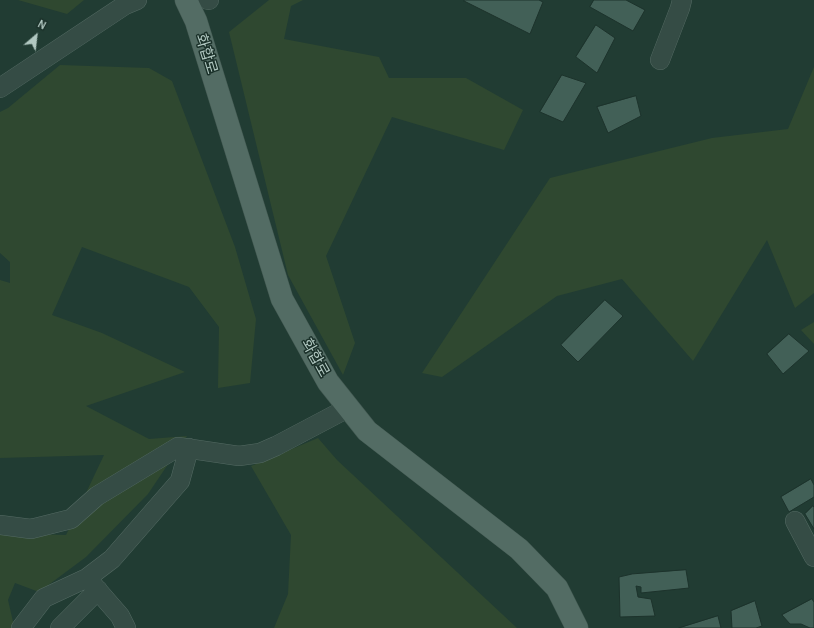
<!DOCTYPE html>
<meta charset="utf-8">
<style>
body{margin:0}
#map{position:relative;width:814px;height:628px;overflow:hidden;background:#213c33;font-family:Karla,sans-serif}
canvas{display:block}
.north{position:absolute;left:16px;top:16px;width:40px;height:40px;-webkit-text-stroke:3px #1b312a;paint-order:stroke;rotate:28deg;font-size:11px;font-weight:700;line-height:16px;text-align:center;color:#b1c8c1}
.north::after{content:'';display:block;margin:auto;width:14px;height:18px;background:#b1c8c1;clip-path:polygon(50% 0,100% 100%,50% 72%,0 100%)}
</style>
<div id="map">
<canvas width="814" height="628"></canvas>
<div class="north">N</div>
</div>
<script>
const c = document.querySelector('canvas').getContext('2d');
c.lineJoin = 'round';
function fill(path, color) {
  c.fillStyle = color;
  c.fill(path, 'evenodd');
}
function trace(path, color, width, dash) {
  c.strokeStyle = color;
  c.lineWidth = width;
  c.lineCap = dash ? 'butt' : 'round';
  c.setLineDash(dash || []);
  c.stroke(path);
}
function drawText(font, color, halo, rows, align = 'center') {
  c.font = font + ' Karla,"Noto Sans KR",sans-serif';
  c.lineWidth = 3;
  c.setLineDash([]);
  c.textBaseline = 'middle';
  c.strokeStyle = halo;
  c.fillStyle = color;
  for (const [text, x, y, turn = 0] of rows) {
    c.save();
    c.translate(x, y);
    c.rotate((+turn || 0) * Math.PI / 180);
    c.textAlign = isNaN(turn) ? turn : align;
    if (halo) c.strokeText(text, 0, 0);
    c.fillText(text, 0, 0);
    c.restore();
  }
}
const green = new Path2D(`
 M18,0h66l-17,14z
 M269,0h34l-12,6 -7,33 95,18 10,21h77l57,32 -19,40 -112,-33 -66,139 29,87 -12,32 -55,-100 -59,-243z
 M60,65l89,3 23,13 63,166 21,72 -6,64 -32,5 1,-61 -30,-40 -107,-40 -30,68 50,18 83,39 -99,34 63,33 38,-3 -39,58 -62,63 -47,35 -24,-9 -7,17 6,26 -2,2h-12v-95l66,2 38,-80 -104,3v-178l10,3v-21l-10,-9v-141l8,-4z
 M814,67v226l-19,15 -28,-68 -74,121 -71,-82 -65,17 -115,81 -20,-4 128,-195 162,-40 76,-9z
 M814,322v22l-13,-14z
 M318,438l19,22 180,168h-243l14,-34 3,-59 -40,-69z`);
const building = new Path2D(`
 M465,0h74l4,2 -13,32 -66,-33z
 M594,0h32l19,10 -12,21 -43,-24z
 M596,25l19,13 -18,35 -21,-16z
 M562,75l24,8 -23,39 -23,-10z
 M636,96l5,20 -33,17 -11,-26z
 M605,300l18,16 -45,46 -17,-17z
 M789,334l20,17 -26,23 -16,-20z
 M811,479l3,6v12l-25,15 -8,-15z
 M813,506l1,1v22l-9,-15z
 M686,570l3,18 -48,5v-6l-5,-1 2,11 13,2 4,17 -35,1 -1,-40 13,-3z
 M812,599l2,3v26h-4l-9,-4h-11l-8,-9z
 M755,601l7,25 -6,2h-24l-1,-17z
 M718,616l3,12h-42z`);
const minor = new Path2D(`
 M208,0h1
 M660,60l20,-52 2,-8
 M0,88l125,-83 12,-5
 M795,521l19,36
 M0,525l31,4 40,-10 26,-23 81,-49 61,9 21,-3 16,-7 72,-38
 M87,578l33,38 6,12
 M21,628l23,-30 43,-20 25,-19 68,-78 9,-33
 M60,628l38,-38`);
const major = new Path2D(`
 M186,0l10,21 86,278 46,83 39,49 152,118 38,39 20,40`);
const streetNames = [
 ["화합로",206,54,73],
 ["화합로",315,358,61]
];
fill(green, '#2f4830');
fill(building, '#426057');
trace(building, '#1d332c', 1);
trace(minor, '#546a63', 20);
trace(major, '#425851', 23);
trace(minor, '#354c45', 19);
trace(major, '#536c64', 22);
drawText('15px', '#b1c8c1', '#1b312a', streetNames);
</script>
